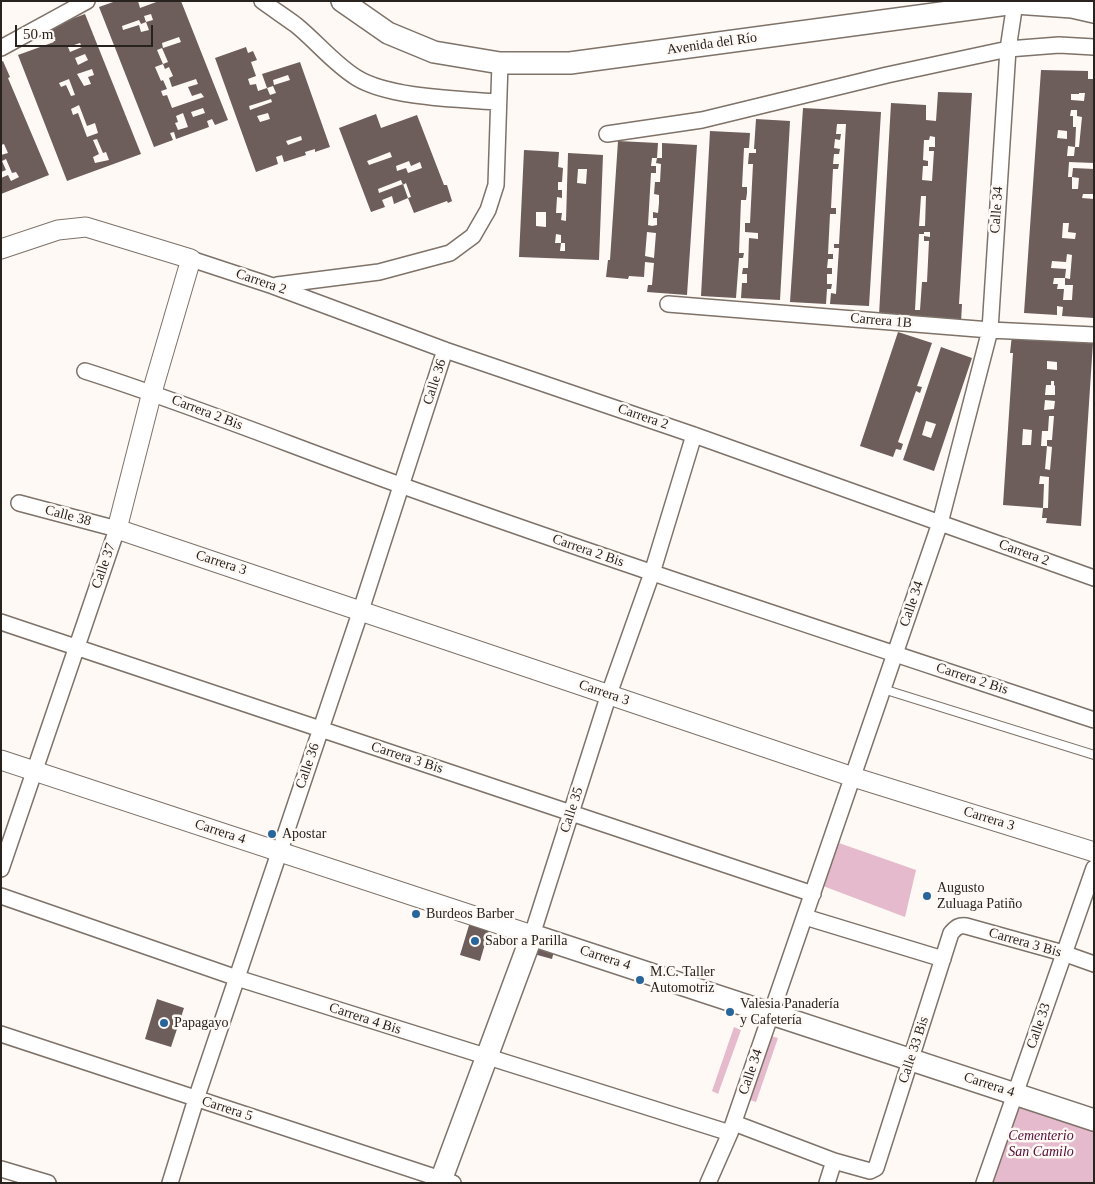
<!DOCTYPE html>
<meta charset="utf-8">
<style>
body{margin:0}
#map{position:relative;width:1095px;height:1184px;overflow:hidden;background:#fef9f4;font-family:"Times New Roman",serif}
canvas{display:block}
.frame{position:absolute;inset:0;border:2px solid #28231f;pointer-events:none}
.scale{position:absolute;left:15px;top:25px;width:138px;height:22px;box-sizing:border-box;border:2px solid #28231f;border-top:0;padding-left:6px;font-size:15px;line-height:18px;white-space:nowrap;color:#28231f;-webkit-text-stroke:4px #fef9f4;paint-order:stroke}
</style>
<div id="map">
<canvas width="1095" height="1184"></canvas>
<div class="frame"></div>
<div class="scale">50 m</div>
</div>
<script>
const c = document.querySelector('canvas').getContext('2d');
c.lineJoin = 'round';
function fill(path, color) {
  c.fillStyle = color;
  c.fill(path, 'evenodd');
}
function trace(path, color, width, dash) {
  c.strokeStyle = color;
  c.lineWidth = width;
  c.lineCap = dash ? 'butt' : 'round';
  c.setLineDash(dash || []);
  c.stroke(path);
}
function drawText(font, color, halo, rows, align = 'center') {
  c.font = font + ' "Times New Roman",serif';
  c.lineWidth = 5;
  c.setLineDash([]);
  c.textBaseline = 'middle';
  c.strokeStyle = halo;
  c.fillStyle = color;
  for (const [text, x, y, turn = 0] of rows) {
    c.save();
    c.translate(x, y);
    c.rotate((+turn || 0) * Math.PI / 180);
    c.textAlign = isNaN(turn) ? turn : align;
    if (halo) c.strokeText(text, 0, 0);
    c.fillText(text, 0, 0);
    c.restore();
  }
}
const green = new Path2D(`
 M839,843l77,27 -11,47 -82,-31z
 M734,1027l7,3 -23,64 -6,-3z
 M771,1036l7,2 -22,64 -6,-2z
 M1016,1094l78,26v63h-110z`);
const building = new Path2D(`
 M116,1h22l2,7 19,-7h22l47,119 -13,5 -3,-6 -5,2 2,6 -33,12 -2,-7 -4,1 3,7 -19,7 -55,-140zM151,14l2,6 -7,2 3,8 -8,2 -2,-7 -16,5 -1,-4 17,-6 2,4 5,-2 -2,-6zM179,37l2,5 -18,6 -1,-5zM162,48l6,14 -5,2 2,5 4,-2 4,9 -4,2 3,9 24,-8 2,5 -10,3 4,9 9,-3 3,4 -32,11 -5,-13 -4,1 -2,-5 6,-2 -4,-9 -2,1 -6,-14 8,-3 -6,-14zM203,108l2,5 -12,4 -2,-5zM183,113l5,14 -10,3 -3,-7 3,-1 -2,-6z
 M85,14l56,140 -74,27 -49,-126 36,-13 -6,-14zM80,43l2,4 -12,5 -2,-5zM85,54l3,6 -10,5 -3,-7zM92,69l2,6 -6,2 3,7 -7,2 -7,-12zM69,79l6,16 -4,1 -5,-11 -5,2 -2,-4zM79,105l8,21 8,-3 3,10 -11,4 -9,-24 -5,2 -2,-6zM97,139l6,14 3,-1 3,8 -14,3 -2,-6 6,-3 -6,-14z
 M246,47l2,6 5,-2 4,9 -6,2 5,14 -8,3 2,6 6,-1 2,7 9,-3 3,7 6,-2 -3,-7 -6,2 -5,-14 38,-12 30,85 -15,5v-3l-10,3 1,3 -22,7 -2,-7 -6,2 2,7 -22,8 -41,-114zM288,75l2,5 -16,5 -1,-5zM271,99l1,3 -22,8 -1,-4zM268,113l2,6 -10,3 -3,-6zM301,136l1,4 -14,5 -2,-4z
 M3,61l7,16 -2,1 41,97 -48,19v-16l7,-3 3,6 8,-4 -3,-5 -4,1 -6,-14 -4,2 4,9 -5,2v-17l7,-2 -4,-9 -3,1v-83z
 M1041,70l47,1v8h6v84l-25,-1 -1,15h4l1,-9 21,1v25h-11l-1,4 12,1v119l-32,-2 1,-9 -6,-1v9l-33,-2zM1079,93h6l-1,8 -13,-1v-6h8zM1071,110h6v6l5,1 -3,30h-4l1,-20h-3v-11h-3zM1058,130l9,1v8l-10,-1zM1068,146l7,1 -1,9h-7zM1072,177l7,1 -1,11h-6zM1063,223h6l-1,9 8,1 -1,6 -13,-1zM1067,254l5,1 -2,24 -5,-1v7h8l-1,15h-9l1,-11h-7l1,-5h-5l1,-6h11l1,-9 -15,-1 1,-7 14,1z
 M938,92l34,1 -13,211h3l-1,18 -82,-7 12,-212 35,2v15l10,1zM930,136l5,1v10h-6v4h5l-2,30 -10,-1 1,-14h5v-5l-5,-1 1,-20h5zM921,196h5l-1,30h-6zM924,232h6v5l-6,-1v5h5l-2,41h-5l-2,28h-5l4,-76h5z
 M803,108l78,4 -12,194 -39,-2 1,-11 5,1 3,-46h-5v-4h5l7,-120h-9l-1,10h5l-1,6 -5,-1 -1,9 6,1 -1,5h-5l-1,10h6l-1,5h-5l-2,39h5v6h-6l-2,40h5v5h-5l-1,9h5v6h-5v10h5l-1,5h-4l-1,15 -36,-2z
 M376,114l5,14 36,-13 27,70h3l5,16 -4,2 -1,-2 -33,12 -6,-15 3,-1 -5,-14 -3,2 -2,-5 -23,9 1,4 24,-9 5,14 -14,6 -2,-8 -10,4 3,7 -14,5 -32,-84zM390,152l2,5 -23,8 -2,-4zM409,161l2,5 9,-4 2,6 -14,5 -2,-5 -9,3 -1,-5z
 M756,119l34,2 -10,179 -39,-2 1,-15h5v-9h-5l1,-6h5l1,-30 9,1v-6l-13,-1v-9h5l3,-59h-5l1,-11h7v-4h-2z
 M710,131l40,2 -1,15h-5l-2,39h5v6l-1,7h-5l-2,53h5l-1,5h-4l-3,40 -35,-2z
 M618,141l40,2 -1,15h-5l-1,8h5v7h-5l-3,52 4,1 5,-1v-7h-4v-6l5,1 1,-10v-8l-5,-1 1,-12h5l1,-18 -5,-1 1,-5h5v-15l35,2 -10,150 -40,-3 1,-7h4l2,-22 -9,-1 -1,15 -15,-1 -1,3 -22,-2 2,-17h2zM647,232l9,1 -2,25 -9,-2z
 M524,150l35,2 -1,15 5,1 -1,14h-4v8h4v8l-5,-1 -1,16h6l-1,7 5,1 2,-68 35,2 -4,105 -80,-3zM578,169h9l-1,15 -9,-1zM536,212h10v15l-10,-1zM556,234l5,1v8h4v8h-5l1,-8h-6z
 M898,332l34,11 -15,43 5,1 -2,6 -4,-2 -18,51 5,2 -2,6 -5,-1 -3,8 -33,-11z
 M1012,335l81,7 -12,184 -35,-3 1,-5h-5l1,-10h5l1,-31 -9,-1 -1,8h5l-1,24 -40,-3 10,-152h-3zM1047,361l10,1v8l-10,-1zM1051,381h3v4l1,1v9h-10l1,-10h5zM1045,400l10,1 -1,8 -10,1zM1049,416h5l-2,24h-5v6l5,1 -2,23 -5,-1 2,-23h-6l1,-15h6zM1023,429l9,1 -1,15h-9z
 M941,347l31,11 -38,113 -31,-11zM926,421l10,3 -5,14 -9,-3z
 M470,922l20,5 -10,34 -20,-6z
 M534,940l21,7 -3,12 -22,-6z
 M157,999l27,9 -13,39 -26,-8z`);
const service = new Path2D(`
 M883,689l211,66`);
const minor = new Path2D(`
 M262,1c11,8 23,16 34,24 21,17 38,39 61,53 33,20 102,21 141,24
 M1,48l86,-47
 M607,134l95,-14 185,-45 121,-26 51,-4 35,2
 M191,259l82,27 172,64 249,85 400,143
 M277,285l102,-13 71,-19 23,-17 15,-26 8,-25 4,-122
 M668,304l322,26 104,5
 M85,371c107,34 212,77 318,115 229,82 460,157 691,234
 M1,622l812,272
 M1,869l116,-340 -98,-26
 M1,896l236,82 493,155
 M805,917l138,42
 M532,935l77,-241 43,-121 42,-138
 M1,1034l452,149
 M734,1123l100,38 36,10 6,-3 75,-235c5,-5 7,-8 15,-7l97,27 31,11
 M1,1169l47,14
 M170,1183l26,-84 165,-489 84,-260
 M708,1183l22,-50 210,-610 50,-193 18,-281 7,-46
 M827,1183l7,-22
 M984,1183l110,-315`);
const tertiary = new Path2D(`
 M1,249l57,-19 28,-3 105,32 -39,133 -35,137 736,248 241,75
 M1,760l531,175`);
const secondary = new Path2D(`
 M342,1l46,32 46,19 66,11h70l445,-60 57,4 22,5
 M440,1183l92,-248 562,185`);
const markers = [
 [272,834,5,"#27659b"],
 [927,896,5,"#27659b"],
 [416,914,5,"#27659b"],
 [475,941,5,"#27659b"],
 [640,980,5,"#27659b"],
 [730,1012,5,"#27659b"],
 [164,1023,5,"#27659b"]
];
const streetNames = [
 ["Avenida del Río",712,44,-8],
 ["Calle 34",997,210,-86],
 ["Carrera 2",261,282,19],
 ["Carrera 1B",881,321,5],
 ["Calle 36",435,382,-72],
 ["Carrera 2 Bis",207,413,21],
 ["Carrera 2",643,417,19],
 ["Calle 38",68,516,15],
 ["Carrera 2 Bis",588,551,19],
 ["Carrera 2",1024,553,20],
 ["Carrera 3",221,563,18],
 ["Calle 37",104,566,-71],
 ["Calle 34",912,604,-71],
 ["Carrera 2 Bis",972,679,18],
 ["Carrera 3",604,693,19],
 ["Carrera 3 Bis",407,758,18],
 ["Calle 36",308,766,-71],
 ["Calle 35",572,810,-72],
 ["Carrera 3",989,819,17],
 ["Carrera 4",220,832,18],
 ["Carrera 3 Bis",1025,943,16],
 ["Carrera 4",605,958,18],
 ["Carrera 4 Bis",365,1019,18],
 ["Calle 33",1039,1026,-71],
 ["Calle 33 Bis",914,1050,-72],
 ["Calle 34",751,1072,-71],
 ["Carrera 4",989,1085,18],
 ["Carrera 5",227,1109,18]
];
const poiNames = [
 ["Apostar",282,834],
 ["Augusto",937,888],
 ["Zuluaga Patiño",937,904],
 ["Burdeos Barber",426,914],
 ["Sabor a Parilla",485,941],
 ["M.C. Taller",650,972],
 ["Automotriz",650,988],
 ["Valesia Panadería",740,1004],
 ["y Cafetería",740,1020],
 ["Papagayo",174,1023]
];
const parkNames = [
 ["Cementerio",1041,1136],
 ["San Camilo",1041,1152]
];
fill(green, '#e5bacc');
fill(building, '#6d5d5b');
trace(service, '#7e7269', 10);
trace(minor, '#7e7269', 18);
trace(tertiary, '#7e7269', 21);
trace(secondary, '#7e7269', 24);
trace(service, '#fff', 8);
trace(minor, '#fff', 15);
trace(tertiary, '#fff', 19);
trace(secondary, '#fff', 21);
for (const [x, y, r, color] of markers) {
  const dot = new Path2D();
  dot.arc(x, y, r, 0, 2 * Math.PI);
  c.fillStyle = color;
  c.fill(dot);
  trace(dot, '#fef9f4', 2);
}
drawText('14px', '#28231f', '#fef9f4', streetNames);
drawText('14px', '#28231f', '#fef9f4', poiNames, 'left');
drawText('italic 14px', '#560a36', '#fef9f4', parkNames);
</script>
